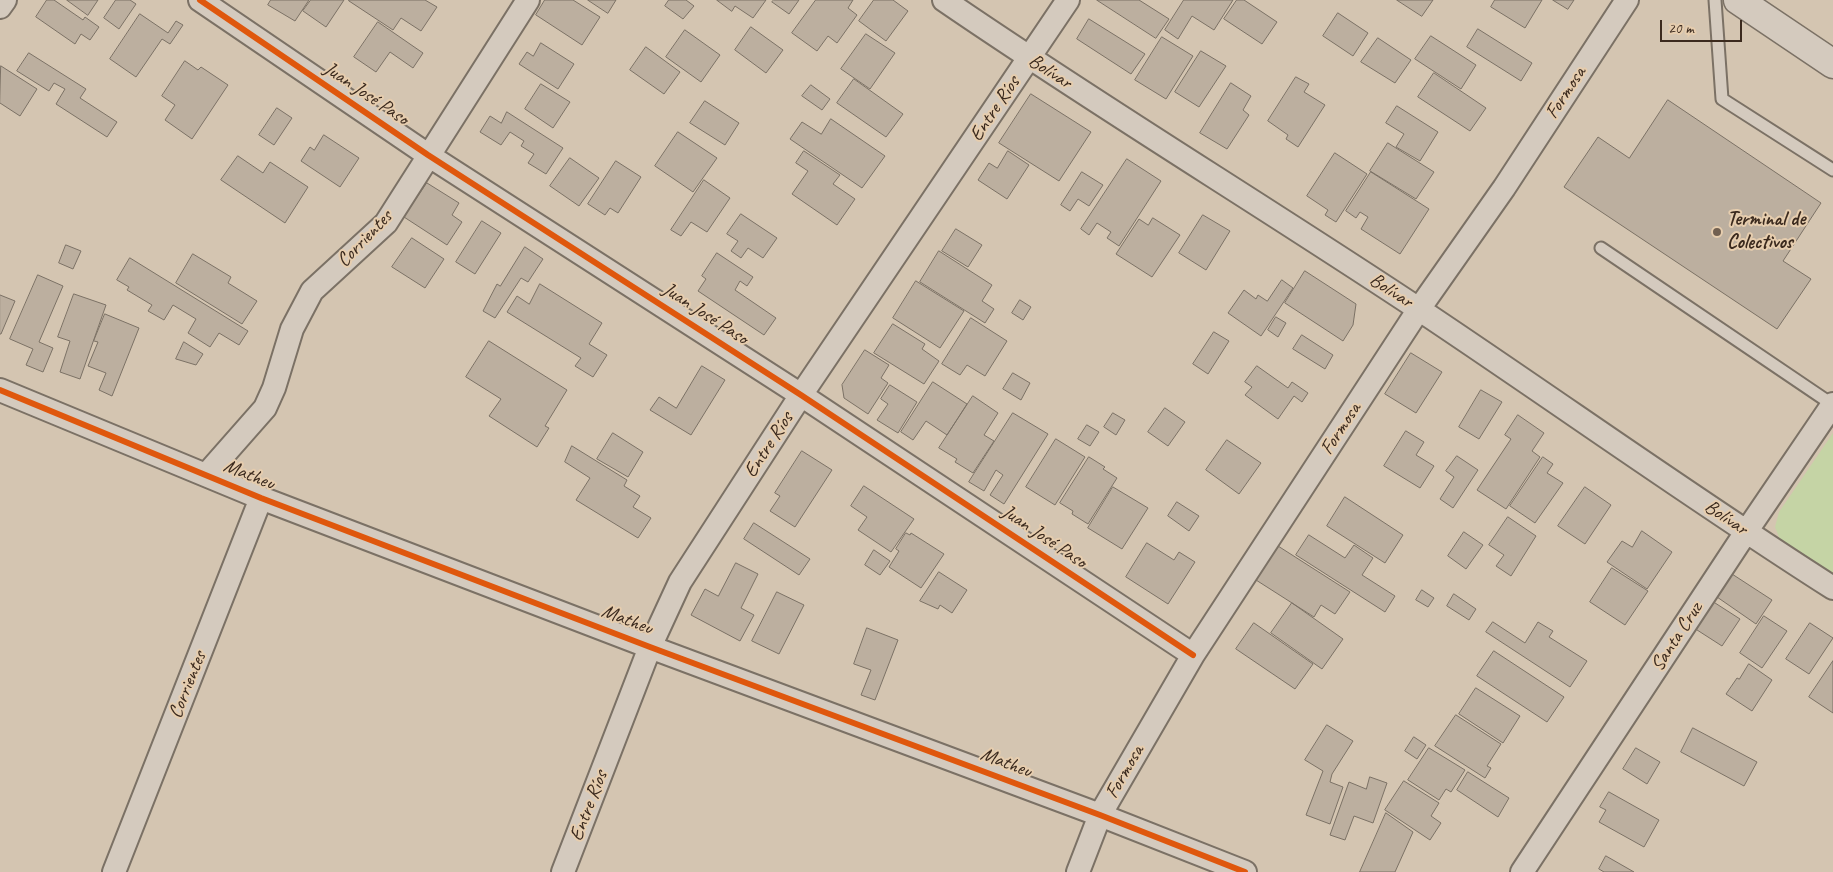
<!DOCTYPE html>
<meta charset="utf-8">
<style>
body{margin:0}
#map{position:relative;width:1833px;height:872px;overflow:hidden;background:#d4c5b1;font-family:Caveat,sans-serif}
canvas{display:block}
.scale{position:absolute;left:1660px;top:20px;width:82px;height:22px;box-sizing:border-box;border:2px solid #3b2a1e;border-top:0;padding-left:6px;font-size:15px;line-height:18px;white-space:nowrap;color:#3b2a1e;-webkit-text-stroke:4px #e6cdae;paint-order:stroke}
</style>
<div id="map">
<canvas width="1833" height="872"></canvas>
<div class="scale">20 m</div>
</div>
<script>
const c = document.querySelector('canvas').getContext('2d');
c.lineJoin = 'round';
function fill(path, color) {
  c.fillStyle = color;
  c.fill(path, 'evenodd');
}
function trace(path, color, width, dash) {
  c.strokeStyle = color;
  c.lineWidth = width;
  c.lineCap = dash ? 'butt' : 'round';
  c.setLineDash(dash || []);
  c.stroke(path);
}
function drawText(font, color, halo, rows, align = 'center') {
  c.font = font + ' Caveat,sans-serif';
  c.lineWidth = 4;
  c.setLineDash([]);
  c.textBaseline = 'middle';
  c.strokeStyle = halo;
  c.fillStyle = color;
  for (const [text, x, y, turn = 0] of rows) {
    c.save();
    c.translate(x, y);
    c.rotate((+turn || 0) * Math.PI / 180);
    c.textAlign = isNaN(turn) ? turn : align;
    if (halo) c.strokeText(text, 0, 0);
    c.fillText(text, 0, 0);
    c.restore();
  }
}
const green = new Path2D(`
 M1833,433v145l-52,-36 -6,-15 4,-15z`);
const building = new Path2D(`
 M47,0h7l29,20 2,-3 14,10 -9,13 -9,-6 -6,10 -39,-27z
 M67,0h31l-10,15z
 M116,0h14l6,4 -17,25 -15,-11z
 M271,0h38l-14,21 -27,-16z
 M311,0h33l-18,27 -23,-16z
 M349,0h76l12,7 -16,24 -20,-13 -8,12 -44,-29z
 M545,0h28l27,17 -18,28 -46,-30z
 M588,0h28l-8,13z
 M669,0h17l8,6 -11,13 -18,-13z
 M717,0h49l-13,18 -18,-12 -3,5z
 M774,0h25l-10,14 -17,-12z
 M816,0h37l-5,8 9,7 -20,28 -9,-7 -11,15 -25,-18z
 M874,0h19l15,11 -22,30 -27,-20z
 M1097,0h42l30,19 -13,19z
 M1184,0h49l-19,30 -22,-14 -14,23 -13,-9z
 M1237,0h7l33,22 -15,22 -38,-25z
 M1397,0h36l-11,16z
 M1495,0h47l-17,28 -34,-21z
 M1553,0h21l-6,9z
 M1338,13l30,20 -15,23 -30,-20z
 M140,14l28,19 8,-12 7,4 -13,19 -8,-5 -26,38 -26,-18z
 M1089,19l56,35 -14,20 -54,-35z
 M378,22l45,31 -10,15 -23,-16 -14,20 -22,-15z
 M751,27l32,23 -17,23 -31,-23z
 M1478,29l54,34 -11,18 -54,-34z
 M685,30l35,25 -19,27 -35,-25z
 M866,34l29,19 -25,36 -29,-20z
 M1431,36l45,29 -15,24 -46,-30z
 M1162,37l31,19 -27,43 -31,-19z
 M1378,38l33,22 -16,23 -34,-21z
 M541,43l33,21 -16,25 -39,-25 8,-12 6,4z
 M646,47l34,25 -16,22 -34,-24z
 M1201,51l25,15 -27,41 -24,-15z
 M29,53l57,36 -6,9 37,24 -10,15 -51,-33 9,-15 -11,-6 -5,8 -32,-20z
 M185,61l13,9 3,-3 27,18 -36,54 -27,-19 10,-15 -13,-9z
 M1,66l36,23 -17,27 -20,-13z
 M1434,73l52,35 -16,23 -52,-34z
 M1296,77l13,7 -5,8 21,13 -27,42 -12,-8 2,-4 -20,-14z
 M854,79l49,35 -17,23 -49,-34z
 M1231,83l20,13 -8,14 6,5 -22,34 -27,-16z
 M541,84l29,18 -17,26 -28,-19z
 M811,85l19,14 -8,11 -20,-14z
 M1031,94l60,38 -32,49 -60,-38z
 M1668,100l153,103 -38,58 28,18 -34,50 -213,-142 34,-50 31,21z
 M705,101l34,22 -14,22 -35,-22z
 M1397,106l41,26 -18,29 -24,-14 8,-13 -18,-11z
 M277,108l15,10 -18,27 -15,-10z
 M507,112l56,36 -17,26 -18,-11 6,-9 -13,-8 3,-5 -14,-9 -9,13 -21,-13 10,-16 11,7z
 M831,119l54,37 -23,32 -72,-49 12,-17 19,12z
 M678,132l39,26 -24,34 -38,-26z
 M324,135l35,23 -19,29 -39,-26 9,-14 4,3z
 M1388,143l46,29 -18,27 -46,-28z
 M804,151l36,24 -7,9 22,15 -18,26 -45,-31 16,-23 -12,-8z
 M1008,151l21,14 -22,34 -29,-19 11,-17 8,5z
 M1335,153l32,21 -31,48 -11,-7 3,-5 -21,-14z
 M238,156l25,17 7,-11 38,25 -23,36 -64,-43z
 M570,158l29,20 -20,28 -29,-20z
 M1127,159l34,22 -42,65 -12,-8 4,-6 -14,-9 -8,12 -8,-6z
 M616,161l25,16 -23,36 -8,-5 -5,7 -17,-11z
 M1082,172l21,13 -14,21 -11,-7 -8,12 -9,-6z
 M1371,172l58,37 -29,45 -39,-25 7,-12 -8,-5 -4,6 -10,-7z
 M704,180l26,18 -23,34 -16,-10 -10,14 -10,-6z
 M427,183l32,20 -7,12 10,7 -15,23 -43,-28z
 M741,214l36,24 -14,20 -15,-10 -7,10 -10,-7 7,-10 -11,-7z
 M1203,215l27,16 -24,39 -27,-17z
 M1153,218l27,17 -28,42 -36,-23 23,-35 9,6z
 M482,221l19,12 -26,41 -19,-12z
 M956,229l26,16 -14,22 -26,-16z
 M412,238l32,21 -19,29 -33,-21z
 M66,245l15,6 -8,18 -14,-6z
 M525,247l18,12 -15,23 -7,-4 -26,40 -12,-7 14,-27 3,2z
 M939,251l53,34 -10,16 12,8 -9,14 -65,-41z
 M717,253l36,24 -6,9 -7,-5 -5,9 41,28 -12,17 -66,-44 8,-12 -4,-3z
 M193,254l38,23 -3,6 29,18 -15,23 -66,-41z
 M130,258l118,73 -9,14 -20,-12 -9,14 -22,-14 8,-14 -23,-14 -9,15 -16,-9 4,-6 -25,-15 2,-3 -12,-7z
 M1305,271l51,33 -3,21 -10,16 -58,-38z
 M38,275l25,11 -24,56 14,6 -10,24 -17,-7 7,-16 -23,-10z
 M1282,280l11,8 -32,48 -33,-23 16,-23 12,9 2,-4 9,6z
 M916,281l48,30 -24,37 -47,-30z
 M540,284l62,39 -13,21 18,11 -14,22 -18,-11 6,-8 -74,-46 10,-16 12,8z
 M74,294l32,11 -26,74 -20,-7 10,-31 -12,-4z
 M0,295l15,6 -14,33h-1z
 M1020,300l11,7 -8,13 -11,-7z
 M105,314l34,14 -27,68 -13,-6 7,-17 -18,-7 10,-24 -4,-1z
 M1276,317l10,6 -8,14 -10,-7z
 M971,318l36,23 -22,35 -18,-11 -7,10 -18,-11z
 M893,324l32,20 -3,5 17,12 -15,23 -50,-31z
 M1214,332l15,9 -21,33 -15,-10z
 M1302,335l31,20 -8,14 -32,-20z
 M489,341l78,49 -22,36 4,2 -12,19 -48,-31 12,-17 -35,-22z
 M184,342l19,12 -7,11 -20,-6z
 M865,350l24,15 -8,13 7,5 -20,31 -24,-16 -2,-13z
 M1411,353l31,19 -26,41 -31,-19z
 M702,366l23,14 -34,55 -41,-25 9,-13 17,11z
 M1257,366l31,22 4,-6 16,11 -6,9 -8,-6 -16,23 -33,-24 7,-8 -7,-5z
 M1013,373l17,10 -9,17 -18,-11z
 M933,382l34,22 -20,31 -21,-14 -13,19 -12,-8z
 M890,385l27,17 -19,31 -21,-13 11,-16 -7,-5z
 M1481,390l21,12 -23,37 -20,-12z
 M973,396l25,17 -14,22 10,6 -21,32 -18,-11 2,-3 -18,-11z
 M1165,408l20,14 -17,24 -20,-14z
 M1013,413l35,21 -44,70 -14,-9 13,-20 -7,-5 -12,21 -15,-9z
 M1113,413l12,7 -9,15 -12,-8z
 M1518,415l26,18 -12,18 8,6 -34,52 -29,-19 34,-51 -6,-4z
 M1087,425l12,7 -9,14 -12,-7z
 M1406,431l18,11 -8,13 18,11 -14,22 -36,-22z
 M613,433l30,19 -15,25 -31,-18z
 M1056,439l29,18 -30,48 -29,-18z
 M1227,440l34,23 -22,31 -33,-24z
 M572,446l55,34 -3,6 16,10 -7,11 18,11 -13,20 -62,-38 14,-22 -25,-16z
 M802,451l30,19 -37,57 -25,-16 10,-15 -5,-3z
 M1457,456l21,14 -25,38 -13,-9 14,-22 -8,-6z
 M1089,457l16,10 -2,2 14,9 -29,46 -16,-10 1,-3 -13,-8z
 M1543,457l10,7 -6,9 16,10 -28,40 -25,-17z
 M864,486l50,33 -23,33 -33,-22 9,-13 -16,-11z
 M1113,487l35,21 -26,41 -34,-21z
 M1585,487l26,18 -26,39 -27,-18z
 M1345,497l58,38 -18,28 -58,-37z
 M1177,502l22,14 -10,15 -21,-15z
 M1508,517l28,19 -25,40 -15,-10 8,-11 -15,-10z
 M754,523l56,36 -11,16 -55,-36z
 M1642,531l30,21 -25,37 -40,-27 15,-21 10,6z
 M1464,532l19,13 -17,24 -18,-13z
 M906,533l4,2 1,-2 33,21 -23,34 -32,-21 10,-16 -3,-2z
 M1309,535l36,23 9,-13 19,13 -11,17 33,21 -10,16 -89,-57z
 M1147,543l27,17 5,-8 16,10 -27,42 -42,-27z
 M1278,546l72,46 -15,22 -14,-9 -7,12 -58,-37z
 M874,550l16,11 -10,14 -15,-10z
 M736,563l22,11 -17,34 13,7 -14,26 -49,-26 14,-26 13,7z
 M1612,568l36,23 -23,34 -35,-23z
 M939,572l28,18 -15,23 -12,-8 -2,4 -18,-8z
 M1732,574l40,26 -16,24 -39,-27z
 M1422,590l12,8 -6,9 -12,-7z
 M777,592l27,13 -25,49 -27,-13z
 M1454,594l22,15 -7,11 -22,-14z
 M1712,601l28,18 -18,27 -28,-18z
 M1292,603l51,36 -21,30 -51,-36z
 M1764,616l23,15 -25,37 -22,-15z
 M1493,622l32,21 13,-21 15,9 -4,6 38,24 -17,26 -84,-55z
 M1254,623l59,41 -18,25 -59,-40z
 M1810,623l23,15 -24,36 -23,-15z
 M867,628l31,12 -23,60 -14,-5 10,-25 -17,-6z
 M1494,651l70,46 -17,25 -70,-46z
 M1833,661v52l-24,-16z
 M1749,664l23,16 -20,31 -26,-17 11,-16 2,1z
 M1476,688l44,28 -17,27 -44,-29z
 M1456,715l45,29 -14,22 4,2 -6,10 -50,-32z
 M1327,725l26,16 -21,33 -2,8 13,5 -13,37 -24,-9 17,-44 -18,-11z
 M1693,728l64,34 -13,24 -63,-34z
 M1414,737l12,8 -9,14 -12,-8z
 M1429,748l36,22 -14,22 -5,-3 -7,11 -31,-20z
 M1636,748l24,14 -13,22 -24,-15z
 M1468,772l41,26 -11,19 -41,-27z
 M1370,777l17,6 -14,40 -19,-7 -9,24 -15,-5 19,-53 17,7z
 M1404,781l35,22 -8,13 10,7 -11,17 -45,-30z
 M1609,792l50,28 -15,27 -45,-25 7,-12 -6,-3z
 M1386,813l27,19 -18,40h-35z
 M1606,856l28,16h-30l-5,-3z`);
const service = new Path2D(`
 M1715,0l7,99 111,71
 M1601,248l232,157`);
const minor = new Path2D(`
 M200,0l228,155 373,240 392,260
 M944,0c156,107 318,205 476,310 138,92 273,189 413,278
 M0,7l5,-7
 M0,390l261,108 389,149 450,168 145,57
 M206,475l59,-67 9,-20 18,-59 20,-38 74,-68 142,-223
 M114,872l147,-374
 M563,872l87,-225 30,-65 121,-187 267,-395
 M1078,872l22,-57 93,-160 226,-346 85,-121 123,-188
 M1522,872l224,-340 87,-128`);
const secondary = new Path2D(`
 M1738,0l95,64`);
const cycleway = new Path2D(`
 M200,0l228,155 373,240 392,260
 M0,390l261,108 389,149 450,168 145,57`);
const markers = [
 [1717,232,5,"#716051"]
];
const streetNames = [
 ["Bolívar",1050,72,33],
 ["Formosa",1566,93,-57],
 ["Juan José Paso",366,94,34],
 ["Entre Ríos",995,109,-56],
 ["Corrientes",365,239,-46],
 ["Bolívar",1391,291,33],
 ["Juan José Paso",705,314,33],
 ["Formosa",1341,429,-57],
 ["Entre Ríos",769,445,-57],
 ["Matheu",249,475,22],
 ["Bolívar",1726,518,34],
 ["Juan José Paso",1044,537,34],
 ["Matheu",627,620,21],
 ["Santa Cruz",1677,637,-57],
 ["Corrientes",188,685,-68],
 ["Matheu",1006,763,21],
 ["Formosa",1125,772,-60],
 ["Entre Ríos",589,806,-69]
];
const poiNames = [
 ["Terminal de",1727,220],
 ["Colectivos",1727,243]
];
fill(green, '#c5d4a5');
fill(building, '#bcaf9f');
trace(building, '#7b7165', 1);
trace(service, '#7b7165', 15);
trace(minor, '#7b7165', 26);
trace(secondary, '#7b7165', 31);
trace(service, '#d4cabe', 11);
trace(minor, '#d4cabe', 22);
trace(secondary, '#d4cabe', 28);
trace(cycleway, '#df570d', 6);
for (const [x, y, r, color] of markers) {
  const dot = new Path2D();
  dot.arc(x, y, r, 0, 2 * Math.PI);
  c.fillStyle = color;
  c.fill(dot);
  trace(dot, '#e6cdae', 2);
}
drawText('20px', '#3b2a1e', '#e6cdae', streetNames);
drawText('bold 20px', '#3b2a1e', '#e6cdae', poiNames, 'left');
</script>
